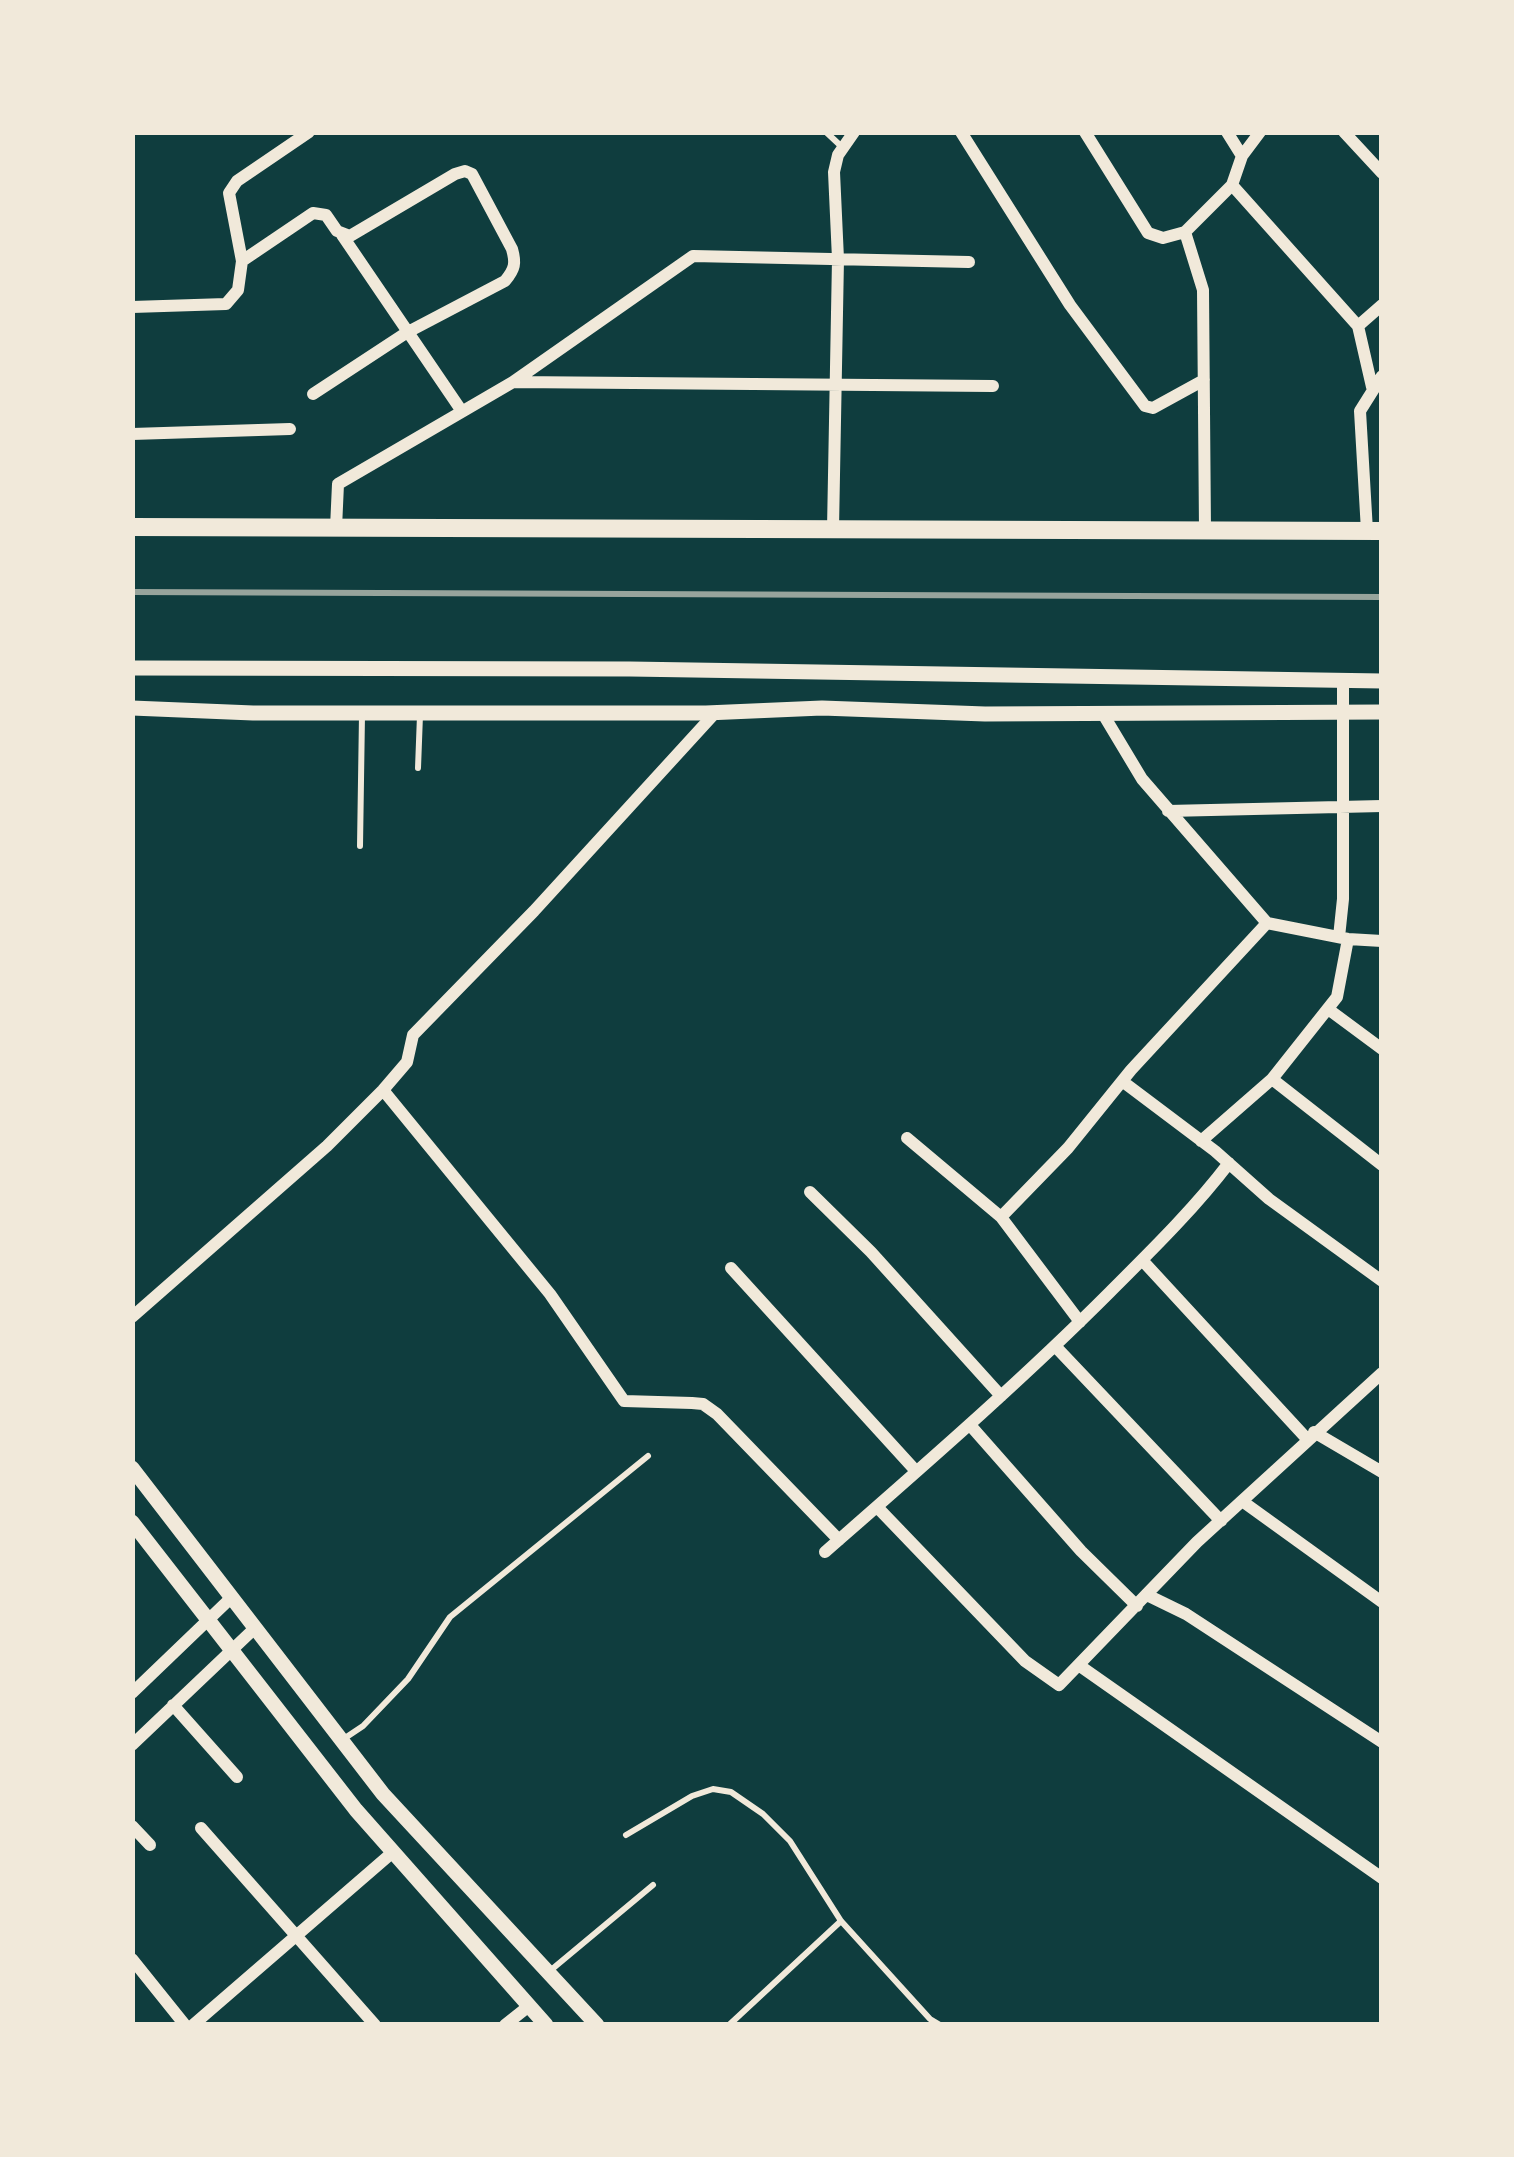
<!DOCTYPE html>
<style>
body{margin:0}
#map{position:relative;width:1514px;height:2157px;overflow:hidden;background:#0f3d3e;font-family:"Asap Condensed",sans-serif}
canvas{display:block}
.frame{position:absolute;inset:0;border:135px solid #f1e9da;pointer-events:none}
</style>
<div id="map">
<canvas width="1514" height="2157"></canvas>
<div class="frame"></div>
</div>
<script>
const c = document.querySelector('canvas').getContext('2d');
c.lineJoin = 'round';
function trace(path, color, width, dash) {
  c.strokeStyle = color;
  c.lineWidth = width;
  c.lineCap = dash ? 'butt' : 'round';
  c.setLineDash(dash || []);
  c.stroke(path);
}
const service = new Path2D(`
 M826,132l16,15
 M418,768l2,-53
 M360,846l2,-131
 M345,1738l18,-12 45,-47 42,-62 198,-161
 M626,1835l66,-39 21,-7 18,3 32,22 27,27 51,80 89,98 10,6
 M551,1970l102,-85
 M729,2025l112,-104`);
const minor = new Path2D(`
 M961,132l109,173 75,101 8,2 51,-28
 M1085,132l63,101 15,5 22,-6
 M1227,132l15,24
 M1344,132l38,41
 M1232,185l126,141 14,61
 M342,235l119,175
 M242,261l-13,-68 8,-12 72,-49
 M132,307l94,-3 12,-14 4,-29 71,-48 13,2 11,16 13,5 105,-62 10,-3 7,3 40,75c4,14 3,20 -7,32l-99,52 -93,61
 M1358,326l24,-21
 M514,382l479,4
 M132,434l158,-5
 M336,528l2,-44 175,-102 180,-126 276,6
 M833,529l5,-270 -4,-87 4,-17 16,-23
 M1205,530l-2,-240 -18,-58 47,-47 10,-29 18,-24
 M1367,531l-7,-120 22,-35
 M1103,714l39,65 125,144 81,16 34,2
 M1168,811l214,-5
 M1339,937l4,-38v-219
 M1328,1009l54,40
 M1272,1079l110,86
 M1122,1081l93,70 54,48 113,82
 M383,1090l167,204 74,107 68,2 11,1 14,10 122,126
 M907,1138l94,79 67,-69 63,-78 136,-147
 M1201,1141l71,-62 65,-82 11,-58
 M810,1192l61,60 130,144
 M1001,1217l79,105
 M1142,1260l166,180
 M731,1268l184,202
 M132,1317l195,-171 56,-56 24,-28 6,-27 121,-124 181,-198
 M1055,1346l166,175
 M970,1425l111,126 56,55
 M1314,1432l68,40
 M1242,1501l140,101
 M879,1509l146,152 34,24 138,-143 185,-169
 M825,1552c97,-85 194,-169 285,-260 41,-41 84,-83 119,-129
 M1147,1595l39,19 196,128
 M1080,1666l302,212
 M132,1693l100,-96
 M173,1705l64,72
 M132,1745l123,-117
 M132,1826l18,19
 M201,1828l174,197
 M132,1959l53,66
 M193,2025l200,-173
 M505,2025l24,-19`);
const tertiary = new Path2D(`
 M132,668l498,1 752,12
 M132,708l121,5h453l116,-5 163,6 397,-2
 M132,1468l251,326 214,231
 M132,1522l224,288 190,215`);
const secondary = new Path2D(`
 M132,527l1250,4`);
const rail = new Path2D(`
 M132,592l1250,5`);
trace(service, '#f1e9da', 6);
trace(minor, '#f1e9da', 12);
trace(tertiary, '#f1e9da', 15);
trace(secondary, '#f1e9da', 18);
trace(rail, '#97a49c', 6);
</script>
